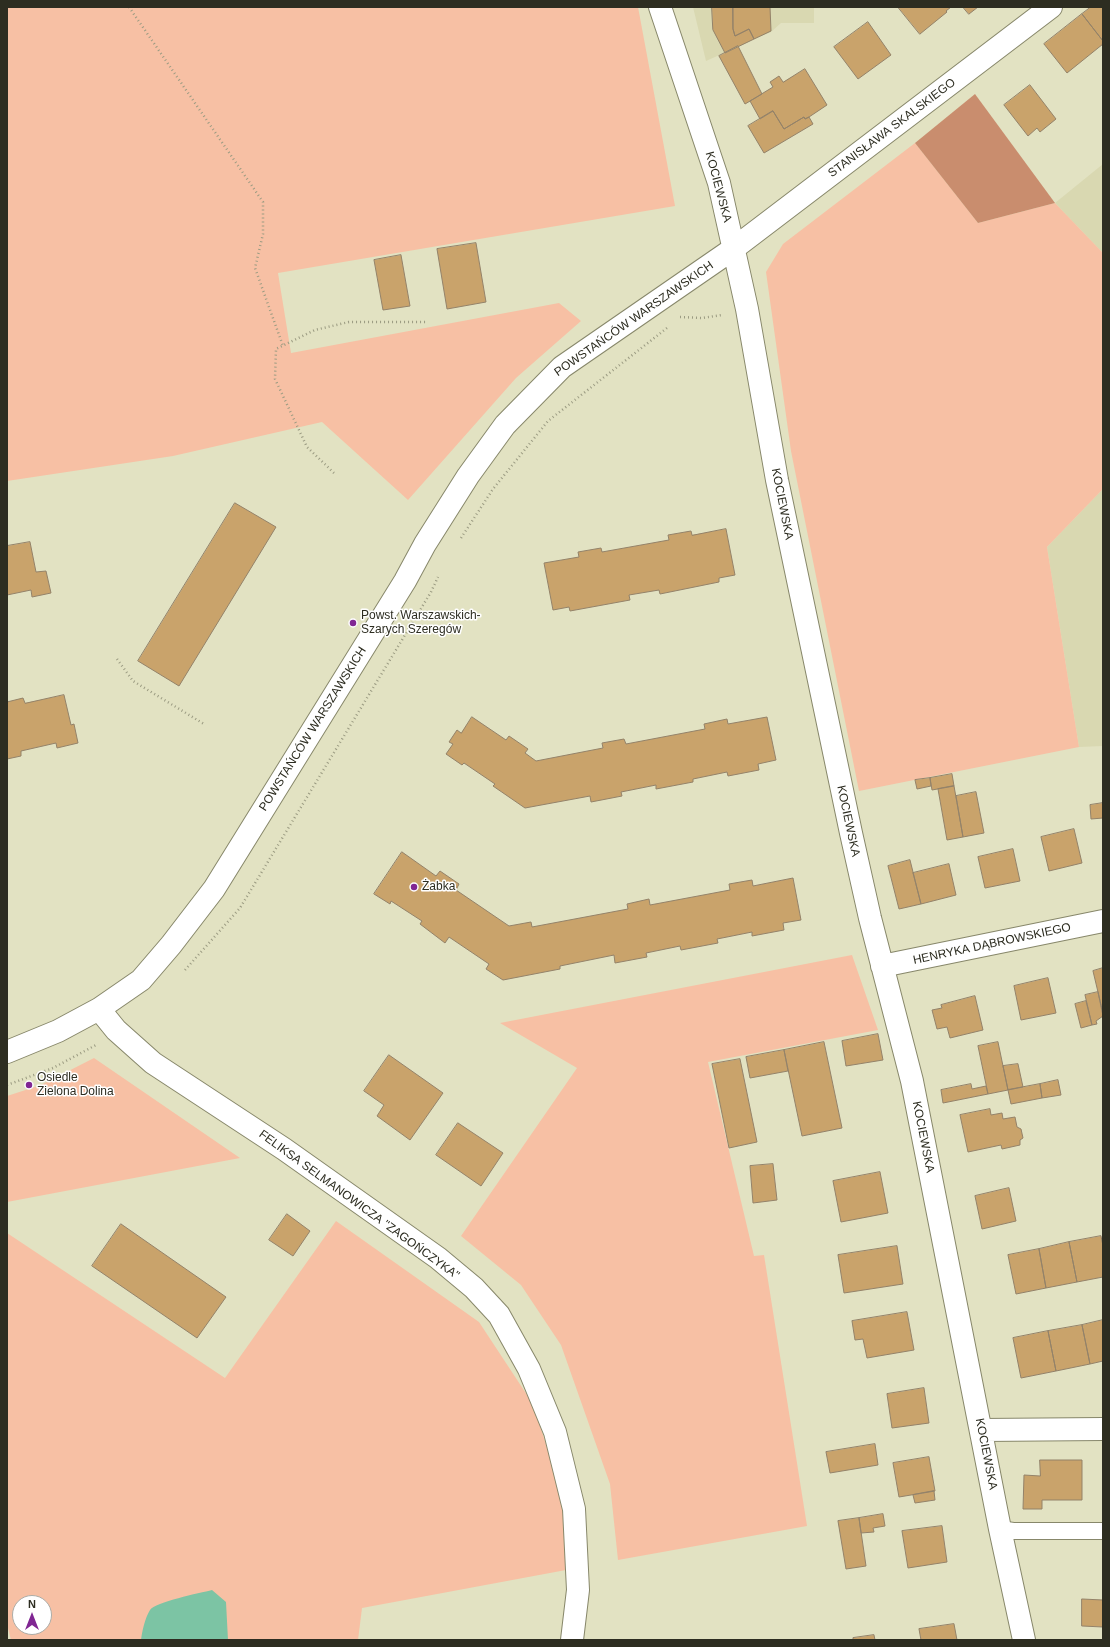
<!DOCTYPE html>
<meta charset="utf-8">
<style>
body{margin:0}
#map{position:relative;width:1110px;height:1647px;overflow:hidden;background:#e2e2c2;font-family:Arial,sans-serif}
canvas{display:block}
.frame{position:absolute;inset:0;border:8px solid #2d2d21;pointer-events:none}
.north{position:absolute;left:12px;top:1595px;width:40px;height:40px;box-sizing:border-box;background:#fff;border:1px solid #ababa6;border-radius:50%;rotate:0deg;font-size:11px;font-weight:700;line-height:16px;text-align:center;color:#2d2d21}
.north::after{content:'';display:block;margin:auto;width:14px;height:18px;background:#802693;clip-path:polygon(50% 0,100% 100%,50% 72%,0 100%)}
</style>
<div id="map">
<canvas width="1110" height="1647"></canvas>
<div class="frame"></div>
<div class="north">N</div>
</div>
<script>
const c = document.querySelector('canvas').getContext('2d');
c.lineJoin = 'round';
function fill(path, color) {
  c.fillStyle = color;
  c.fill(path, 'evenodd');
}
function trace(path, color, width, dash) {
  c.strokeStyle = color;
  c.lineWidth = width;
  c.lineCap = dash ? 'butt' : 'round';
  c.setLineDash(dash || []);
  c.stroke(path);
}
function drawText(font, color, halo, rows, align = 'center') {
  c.font = font + ' Arial,sans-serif';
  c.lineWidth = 3;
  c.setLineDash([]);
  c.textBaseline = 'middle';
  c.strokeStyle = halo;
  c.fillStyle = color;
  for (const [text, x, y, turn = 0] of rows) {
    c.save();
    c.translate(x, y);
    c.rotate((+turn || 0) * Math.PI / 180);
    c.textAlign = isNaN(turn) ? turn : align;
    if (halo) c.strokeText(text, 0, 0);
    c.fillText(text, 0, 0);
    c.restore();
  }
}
const built = new Path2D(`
 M693,7h121v16h-33l-10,9 -65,29z
 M1103,164v89l-48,-50z
 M1103,489v257l-24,1 -32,-200z`);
const green = new Path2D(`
 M7,7h631l37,199 -397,67 13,80 268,-50 22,18 -65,57 -108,122 -86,-78 -149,34 -166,25z
 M915,143l63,80 77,-20 48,50v236l-56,58 32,200 -220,44 -68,-340 -25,-179 17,-28z
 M852,955l26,75 -170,32 46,194 10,-1 43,271 -189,34 -8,-76 -49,-139 -40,-60 -60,-49 116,-168 -77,-45z
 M94,1058l146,100 -233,44v-106l34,-11z
 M336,1221l143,101 54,82 29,90 4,76 -204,38 -4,32h-347l-4,-16v-391l218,145zM20,1603h24v24h-24z`);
const forest = new Path2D(`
 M975,94l80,109 -77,20 -63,-80z`);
const water = new Path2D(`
 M212,1590l14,12 2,38h-87c1,-9 4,-22 9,-30 5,-8 50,-17 62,-20z`);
const building = new Path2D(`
 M712,7h21v22l2,7 14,-7 5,10 -29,14 -12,-23z
 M733,7h37l1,24 -17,8 -5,-10 -14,7 -2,-7z
 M898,7h53l-5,4 1,1 -27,22z
 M963,7h15l-9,7z
 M1091,7h12v34l-21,-27z
 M1082,14l21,27v3l-36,29 -23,-29z
 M868,22l23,33 -33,24 -24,-32z
 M738,46l24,48 -17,10 -26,-48z
 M805,69l22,36 -18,12 -4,2 -1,-2 -20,12 -11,-18 -13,8 -10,-18 23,-14 -3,-5 9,-6 4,6z
 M1030,85l26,34 -16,13 -3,-4 -9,8 -24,-31z
 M773,111l11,18 20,-12 1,2 4,-2 4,7 -49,29 -16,-27z
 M476,243l10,59 -39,7 -10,-60z
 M401,255l9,51 -27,4 -9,-50z
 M235,503l41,24 -97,159 -41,-25z
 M726,529l9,46 -16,3v4l-59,12 -1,-4 -30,5 1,5 -60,11 -1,-4 -16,3 -9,-47 35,-6 -1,-5 23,-4 1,4 67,-12 -1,-5 23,-4 1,4z
 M30,542l6,30 10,-1 5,22 -19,4 -1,-7 -24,5v-49z
 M64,695l7,30 3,-1 4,19 -21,5 -1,-5 -35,8v5l-14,3v-57l16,-4 2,5z
 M472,717l34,23 3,-4 19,13 -3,4 11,8 67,-13 -1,-5 22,-4 2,5 79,-15 -1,-5 23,-5 1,5 39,-7 9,43 -18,4 1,6 -31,6 -1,-4 -34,7v3l-37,7v-4l-35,7 1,4 -31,6 -1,-6 -65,12 -32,-22 2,-2 -31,-21 -2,2 -16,-11 7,-10 -4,-2 8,-12 4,3z
 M952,774l2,12 -22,4 -2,-12z
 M930,778l1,8 -14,3 -2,-9z
 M954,786l9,51 -16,3 -9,-51z
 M976,792l8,41 -21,4 -7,-41z
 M1103,803v15l-12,1 -1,-14z
 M1074,829l8,34 -33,8 -8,-34z
 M1013,849l7,32 -35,7 -7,-31z
 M402,852l34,24 4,-5 19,13 -3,6 53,36 22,-4 1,5 96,-18 -1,-5 22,-5 1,6 80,-15 -1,-6 23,-4 1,6 40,-8 8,42 -18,3 1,7 -32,6v-4l-35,7 1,4 -37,7 -1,-4 -34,7 1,4 -32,6 -1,-8 -54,11v3l-57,11 -17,-11 3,-5 -40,-27 -4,6 -25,-19 2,-3 -31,-20 -1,3 -16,-10z
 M910,860l11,44 -22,5 -11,-43z
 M949,864l7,31 -35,9 -8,-31z
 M1103,968v41h-1l-9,-38z
 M1048,978l8,35 -35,7 -7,-34z
 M1098,992l5,24 -7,5 1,3 -5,1 -7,-30z
 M975,996l8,34 -33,8 -3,-11 -10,2 -5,-19 10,-2 -1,-3z
 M1086,1001l6,24 -11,3 -6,-24z
 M878,1034l5,26 -37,6 -4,-25z
 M824,1042l18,86 -40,8 -18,-86z
 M998,1042l10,48 -20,4 -10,-48z
 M784,1050l4,21 -38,7 -4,-21z
 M389,1055l54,38 -33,47 -33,-24 7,-11 -20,-14z
 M740,1059l17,83 -28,6 -17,-84z
 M1018,1064l5,23 -15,3 -5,-24z
 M1058,1080l3,15 -19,3 -2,-14z
 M971,1084l1,5 14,-3 2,8 -45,9 -2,-13z
 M1040,1084l2,14 -31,6 -3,-14z
 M990,1109l1,6 11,-2 1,6 12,-2 2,10 4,2 2,9 -3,2v5l-18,4 -1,-4 -33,7 -8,-37z
 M458,1123l45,30 -22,33 -45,-31z
 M773,1164l4,36 -24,3 -3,-37z
 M880,1172l8,41 -47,9 -8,-41z
 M1009,1188l7,33 -34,8 -7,-33z
 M287,1214l23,17 -17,25 -24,-16z
 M121,1224l105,73 -29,41 -105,-72z
 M1101,1236l2,10v31l-26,5 -8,-40z
 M1069,1242l8,40 -31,6 -7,-39z
 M897,1246l6,38 -59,9 -6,-38z
 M1039,1249l7,39 -30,6 -8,-39z
 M907,1312l7,38 -47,8 -4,-19 -8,1 -3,-19z
 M1103,1320v41l-13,3 -8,-39z
 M1082,1325l8,39 -34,7 -8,-40z
 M1048,1331l8,40 -35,7 -8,-40z
 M924,1388l5,35 -37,5 -5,-34z
 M875,1444l3,21 -48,8 -4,-21z
 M929,1457l6,34 -36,6 -6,-34z
 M1040,1460h42v40h-40v9h-19l1,-34 16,1z
 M934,1491l1,9 -20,3 -2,-8z
 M883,1514l2,12 -12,2 1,4 -13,1 -2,-15z
 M859,1518l7,48 -20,3 -8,-48z
 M942,1526l5,36 -39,6 -6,-37z
 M1082,1599l21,1v27l-21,-1z
 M954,1624l3,16h-36l-2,-11z
 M874,1635l1,5h-22v-2z`);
const path = new Path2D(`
 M129,7l134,195v32l-8,34 28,78
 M680,317l22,1 20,-3
 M334,473l-27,-26 -32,-68 1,-30 39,-19 34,-8h79
 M461,538l32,-49 55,-68 119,-93
 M117,659l16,22 71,43
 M185,970l55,-62 191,-316 7,-15
 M7,1085l46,-17 43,-23`);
const lane = new Path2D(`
 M1000,1529l13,2h90`);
const street = new Path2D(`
 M660,7l59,176 28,126 30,171 74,353 19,85 42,163 88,448 24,111
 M882,966l221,-45
 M99,1009l17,21 37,33 131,86 154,109 36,30 25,27 30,54 26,63 19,77 4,81 -6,50
 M7,1052l51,-21 41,-22 42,-29 30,-35 43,-56 191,-308 20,-37 43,-68 37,-51 57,-58 171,-118 318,-242
 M982,1430l121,-1`);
const markers = [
 [353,623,4,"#802693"],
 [414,887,4,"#802693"],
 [29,1085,4,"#802693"]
];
const streetNames = [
 ["STANISŁAWA SKALSKIEGO",892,128,-37],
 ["KOCIEWSKA",718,187,75],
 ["POWSTAŃCÓW WARSZAWSKICH",634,319,-35],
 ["KOCIEWSKA",782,504,79],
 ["POWSTAŃCÓW WARSZAWSKICH",313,729,-58],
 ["KOCIEWSKA",848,821,78],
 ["HENRYKA DĄBROWSKIEGO",992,944,-12],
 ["KOCIEWSKA",923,1137,79],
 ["FELIKSA SELMANOWICZA \"ZAGOŃCZYKA\"",359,1205,36],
 ["KOCIEWSKA",986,1454,79]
];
const poiNames = [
 ["Powst. Warszawskich-",361,616],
 ["Szarych Szeregów",361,630],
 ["Żabka",422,887],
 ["Osiedle",37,1078],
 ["Zielona Dolina",37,1092]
];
fill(built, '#d9d8b1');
fill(green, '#f7c0a4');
fill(forest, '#c98d6e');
fill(water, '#7cc4a4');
fill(building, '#c9a36b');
trace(building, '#938269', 1);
trace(lane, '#87876a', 18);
trace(street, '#87876a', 24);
trace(path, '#9b9b82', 2.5, [1, 3]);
trace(lane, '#fff', 16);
trace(street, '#fff', 22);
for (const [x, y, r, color] of markers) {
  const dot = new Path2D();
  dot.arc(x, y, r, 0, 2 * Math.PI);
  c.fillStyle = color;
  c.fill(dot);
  trace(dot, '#fff', 1.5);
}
drawText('12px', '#2d2d21', '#fff', streetNames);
drawText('12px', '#2d2d21', '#fff', poiNames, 'left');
</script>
